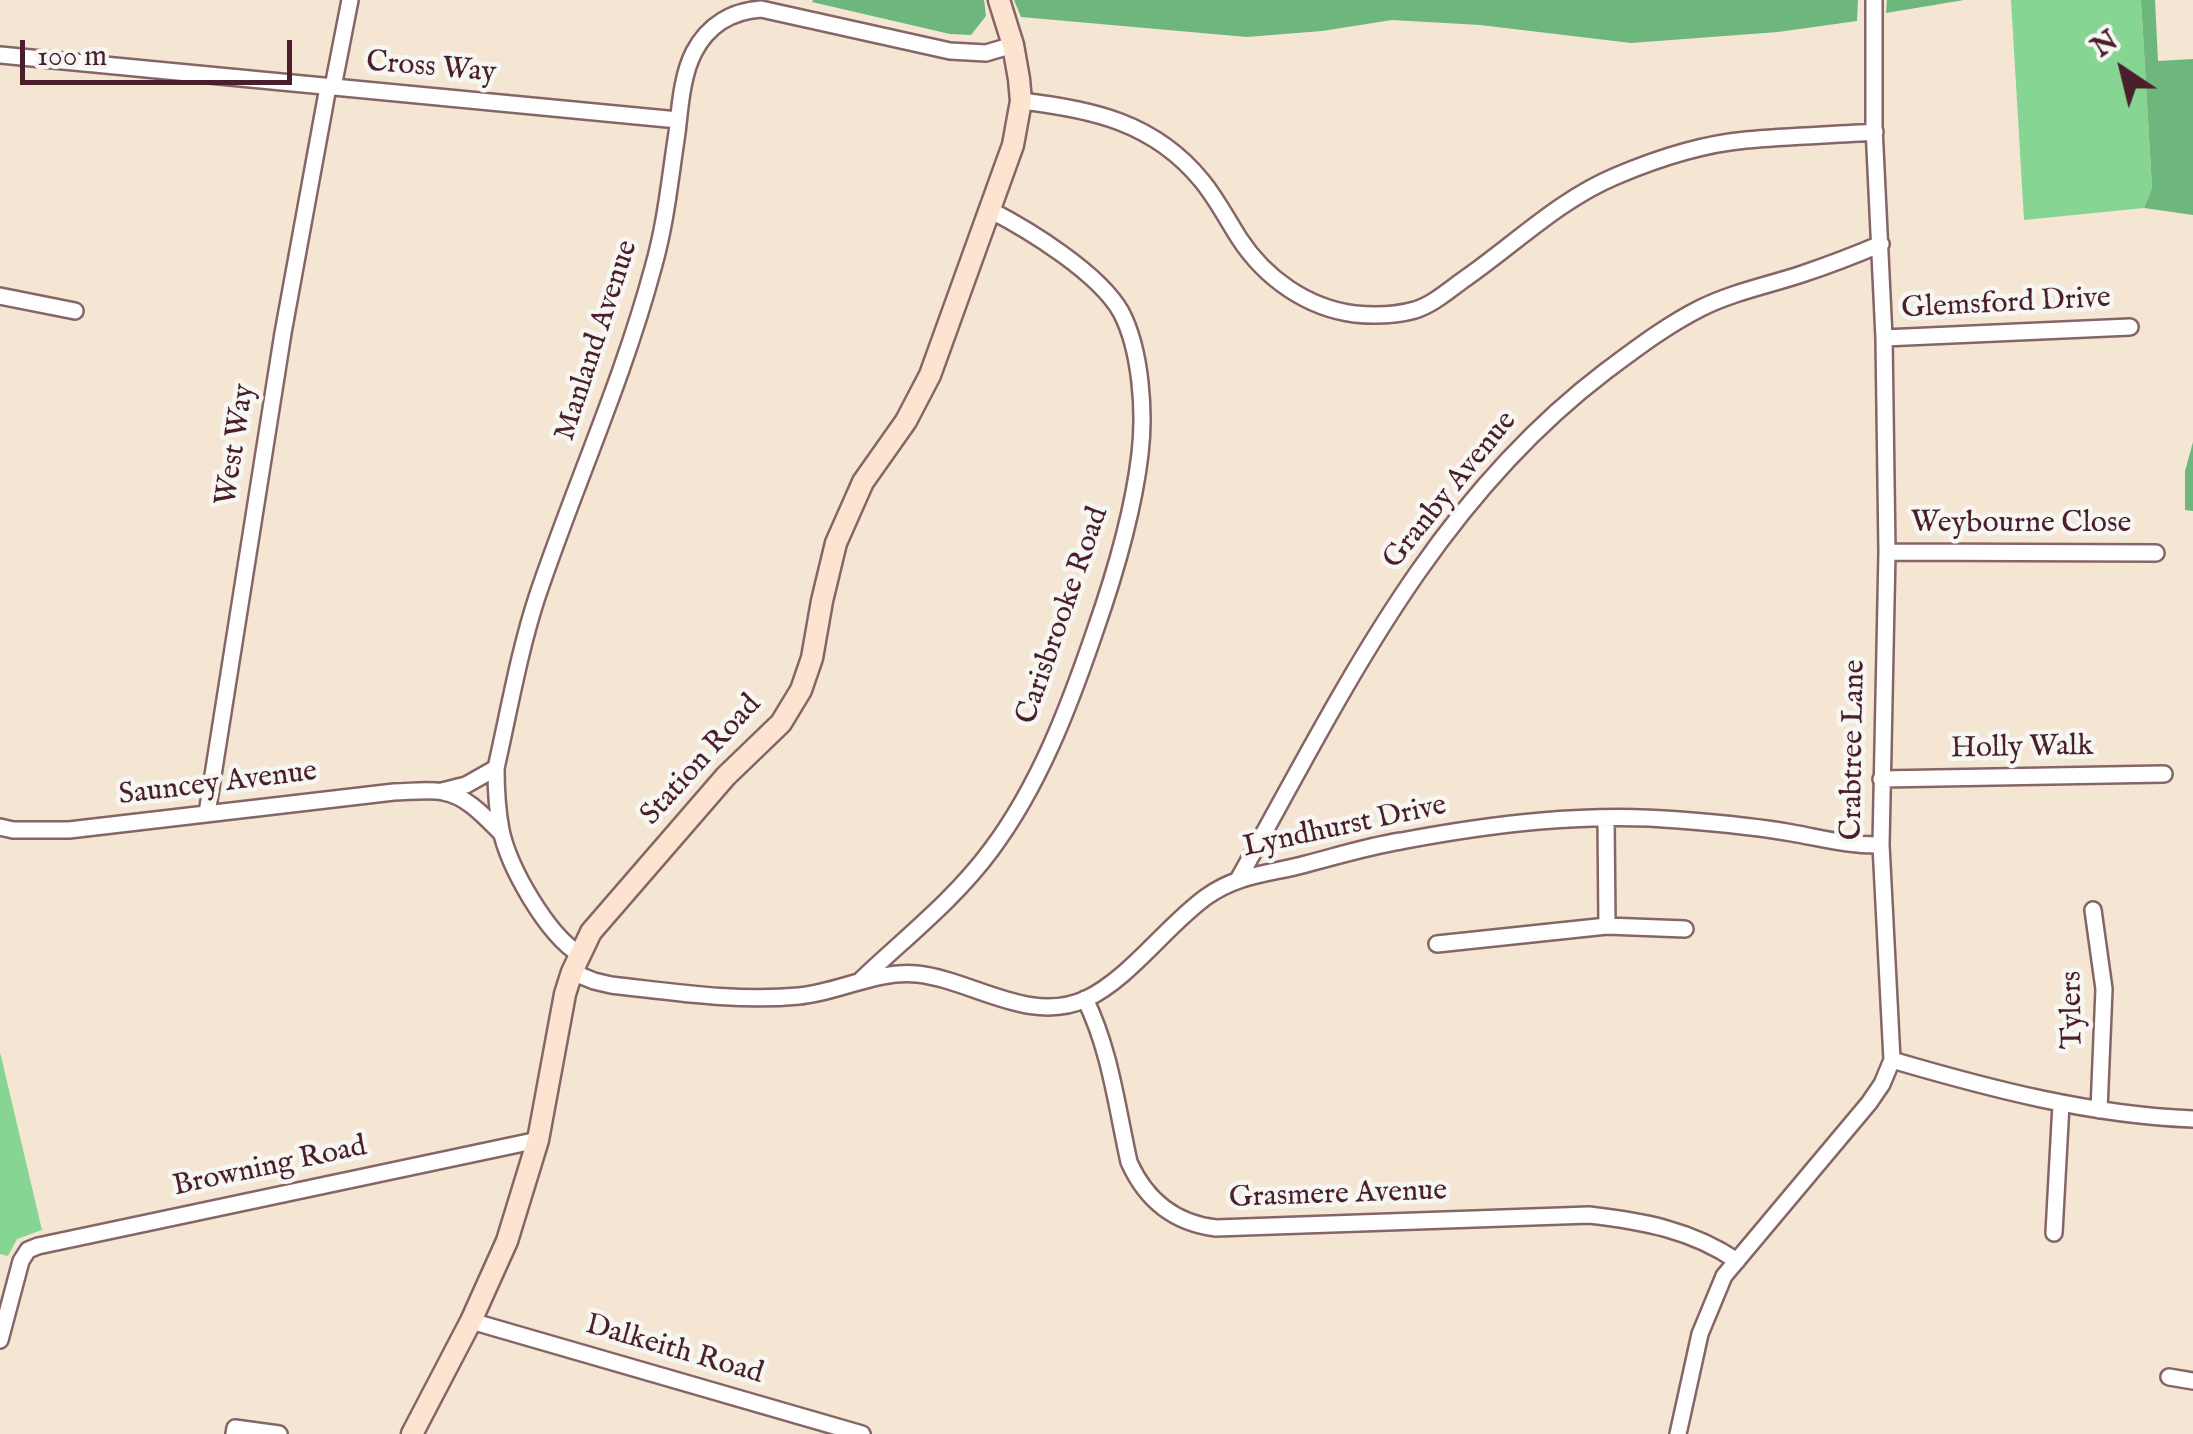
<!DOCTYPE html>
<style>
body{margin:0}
#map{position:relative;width:2193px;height:1434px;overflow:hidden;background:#f5e6d4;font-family:"IM FELL English",serif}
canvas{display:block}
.north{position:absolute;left:2073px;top:20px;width:100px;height:100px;-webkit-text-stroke:8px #f6f6f2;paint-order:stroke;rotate:325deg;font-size:28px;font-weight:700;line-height:40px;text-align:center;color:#4a1f2b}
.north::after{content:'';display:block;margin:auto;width:35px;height:45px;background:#4a1f2b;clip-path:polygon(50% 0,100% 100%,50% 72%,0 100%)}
.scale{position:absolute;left:20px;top:40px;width:272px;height:45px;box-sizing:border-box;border:5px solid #4a1f2b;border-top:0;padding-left:12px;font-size:30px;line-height:35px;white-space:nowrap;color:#4a1f2b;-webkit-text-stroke:8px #f6f6f2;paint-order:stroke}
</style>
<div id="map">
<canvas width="2193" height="1434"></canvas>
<div class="north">N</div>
<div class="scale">100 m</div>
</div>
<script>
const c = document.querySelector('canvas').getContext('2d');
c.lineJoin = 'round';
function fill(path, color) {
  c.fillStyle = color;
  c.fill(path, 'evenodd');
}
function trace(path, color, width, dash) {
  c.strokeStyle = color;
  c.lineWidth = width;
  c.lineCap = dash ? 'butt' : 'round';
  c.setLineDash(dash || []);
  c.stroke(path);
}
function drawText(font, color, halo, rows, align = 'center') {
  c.font = font + ' "IM FELL English",serif';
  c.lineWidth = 9;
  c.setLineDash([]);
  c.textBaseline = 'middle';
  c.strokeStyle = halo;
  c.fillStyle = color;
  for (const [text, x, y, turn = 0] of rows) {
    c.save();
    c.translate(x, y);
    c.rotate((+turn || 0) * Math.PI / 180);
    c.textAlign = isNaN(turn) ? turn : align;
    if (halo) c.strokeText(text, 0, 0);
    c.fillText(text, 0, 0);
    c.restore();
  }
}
const green = new Path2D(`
 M2011,0h130l11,188 -8,20 -120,12z
 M0,1052l42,178 -25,9 -9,17 -8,-2z`);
const forest = new Path2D(`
 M813,0h171l2,16 -15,19 -21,-1 -138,-32z
 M1014,0h844l-1,21 -79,11 -147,11 -151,-18 -88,-5 -70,11 -75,6 -226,-20z
 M1887,0h77l-78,13z
 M2141,0h14l3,61 35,-2v156l-49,-7 8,-20z
 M2193,442v69l-8,-1v-39z`);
const street = new Path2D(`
 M0,55l678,65
 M333,87l17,-87
 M1021,101c70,8 133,21 181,80 14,17 25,38 37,57 26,40 68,70 116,76 19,2 42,1 60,-4 19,-6 35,-21 51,-32 50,-35 93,-78 150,-102 40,-17 86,-32 130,-36 43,-4 86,-5 129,-8
 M0,296l75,15
 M1884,338l246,-11
 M1887,552l269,1
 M1881,779l283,-5
 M442,791l24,-6 30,-17
 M207,813l76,-480 45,-246
 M1606,818l1,108
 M0,827l13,3h56l325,-38c15,0 34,-3 49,0 24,4 42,25 59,42
 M1239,878c104,-186 193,-375 367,-507 31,-23 61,-46 95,-63 32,-16 68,-23 101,-34 27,-9 53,-19 79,-30
 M2093,910l11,79 -5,121
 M1437,944l170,-18 78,3
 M579,954c-32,-20 -70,-86 -78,-124 -4,-21 -5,-42 -5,-62 13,-57 23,-116 41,-171 37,-110 86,-217 116,-329 13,-45 17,-90 24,-135 3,-26 5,-58 17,-81 14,-27 38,-41 67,-43l189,42 36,2 27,-8
 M572,972l22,9 17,4c63,7 125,17 188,11 41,-4 77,-26 118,-22 56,6 112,51 169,25 43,-20 80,-73 120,-102 32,-23 63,-23 100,-33 31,-8 63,-18 95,-23 90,-17 186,-29 278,-21 38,3 75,6 113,13 29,5 58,13 89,12
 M862,979c43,-41 93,-80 129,-129 48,-64 78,-143 104,-219 20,-57 38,-117 45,-177 5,-42 1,-104 -19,-142 -22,-39 -92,-82 -131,-102
 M1085,999c25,50 32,109 44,163 17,38 45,61 87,66l373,-13c53,6 103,15 148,46
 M1892,1060c99,29 198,55 301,59
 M2054,1233l7,-129
 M471,1321l391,113
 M0,1340l21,-79 7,-11 10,-4 500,-106
 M2169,1377l24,4
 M234,1434l1,-6 44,6
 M1678,1434l22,-100 24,-58 145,-173 13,-19 10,-24 -11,-215 6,-293 -3,-214 -10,-211v-127`);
const secondary = new Path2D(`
 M412,1434l59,-113 36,-80 31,-101 27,-146 7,-22 19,-40 135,-156 55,-53 20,-33 11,-32 10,-57 14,-58 27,-61 43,-61 24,-46 83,-230 8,-44 -2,-22 -6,-34 -14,-45`);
const streetNames = [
 ["Cross Way",431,69,5],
 ["Glemsford Drive",2006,305,-3],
 ["Manland Avenue",598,341,-72],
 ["West Way",237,445,-81],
 ["Granby Avenue",1451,491,-51],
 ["Weybourne Close",2021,525],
 ["Carisbrooke Road",1064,616,-71],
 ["Holly Walk",2022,749,-1],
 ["Crabtree Lane",1855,750,-89],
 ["Station Road",702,761,-48],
 ["Sauncey Avenue",218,785,-7],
 ["Lyndhurst Drive",1345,828,-12],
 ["Tylers",2074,1010,-91],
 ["Browning Road",270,1168,-12],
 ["Grasmere Avenue",1338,1196,-2],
 ["Dalkeith Road",674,1351,16]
];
fill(green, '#87d593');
fill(forest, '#6db67d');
trace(street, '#866566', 20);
trace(secondary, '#866566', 25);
trace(street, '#fff', 15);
trace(secondary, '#fde4d1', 20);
drawText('30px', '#4a1f2b', '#f6f6f2', streetNames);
</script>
